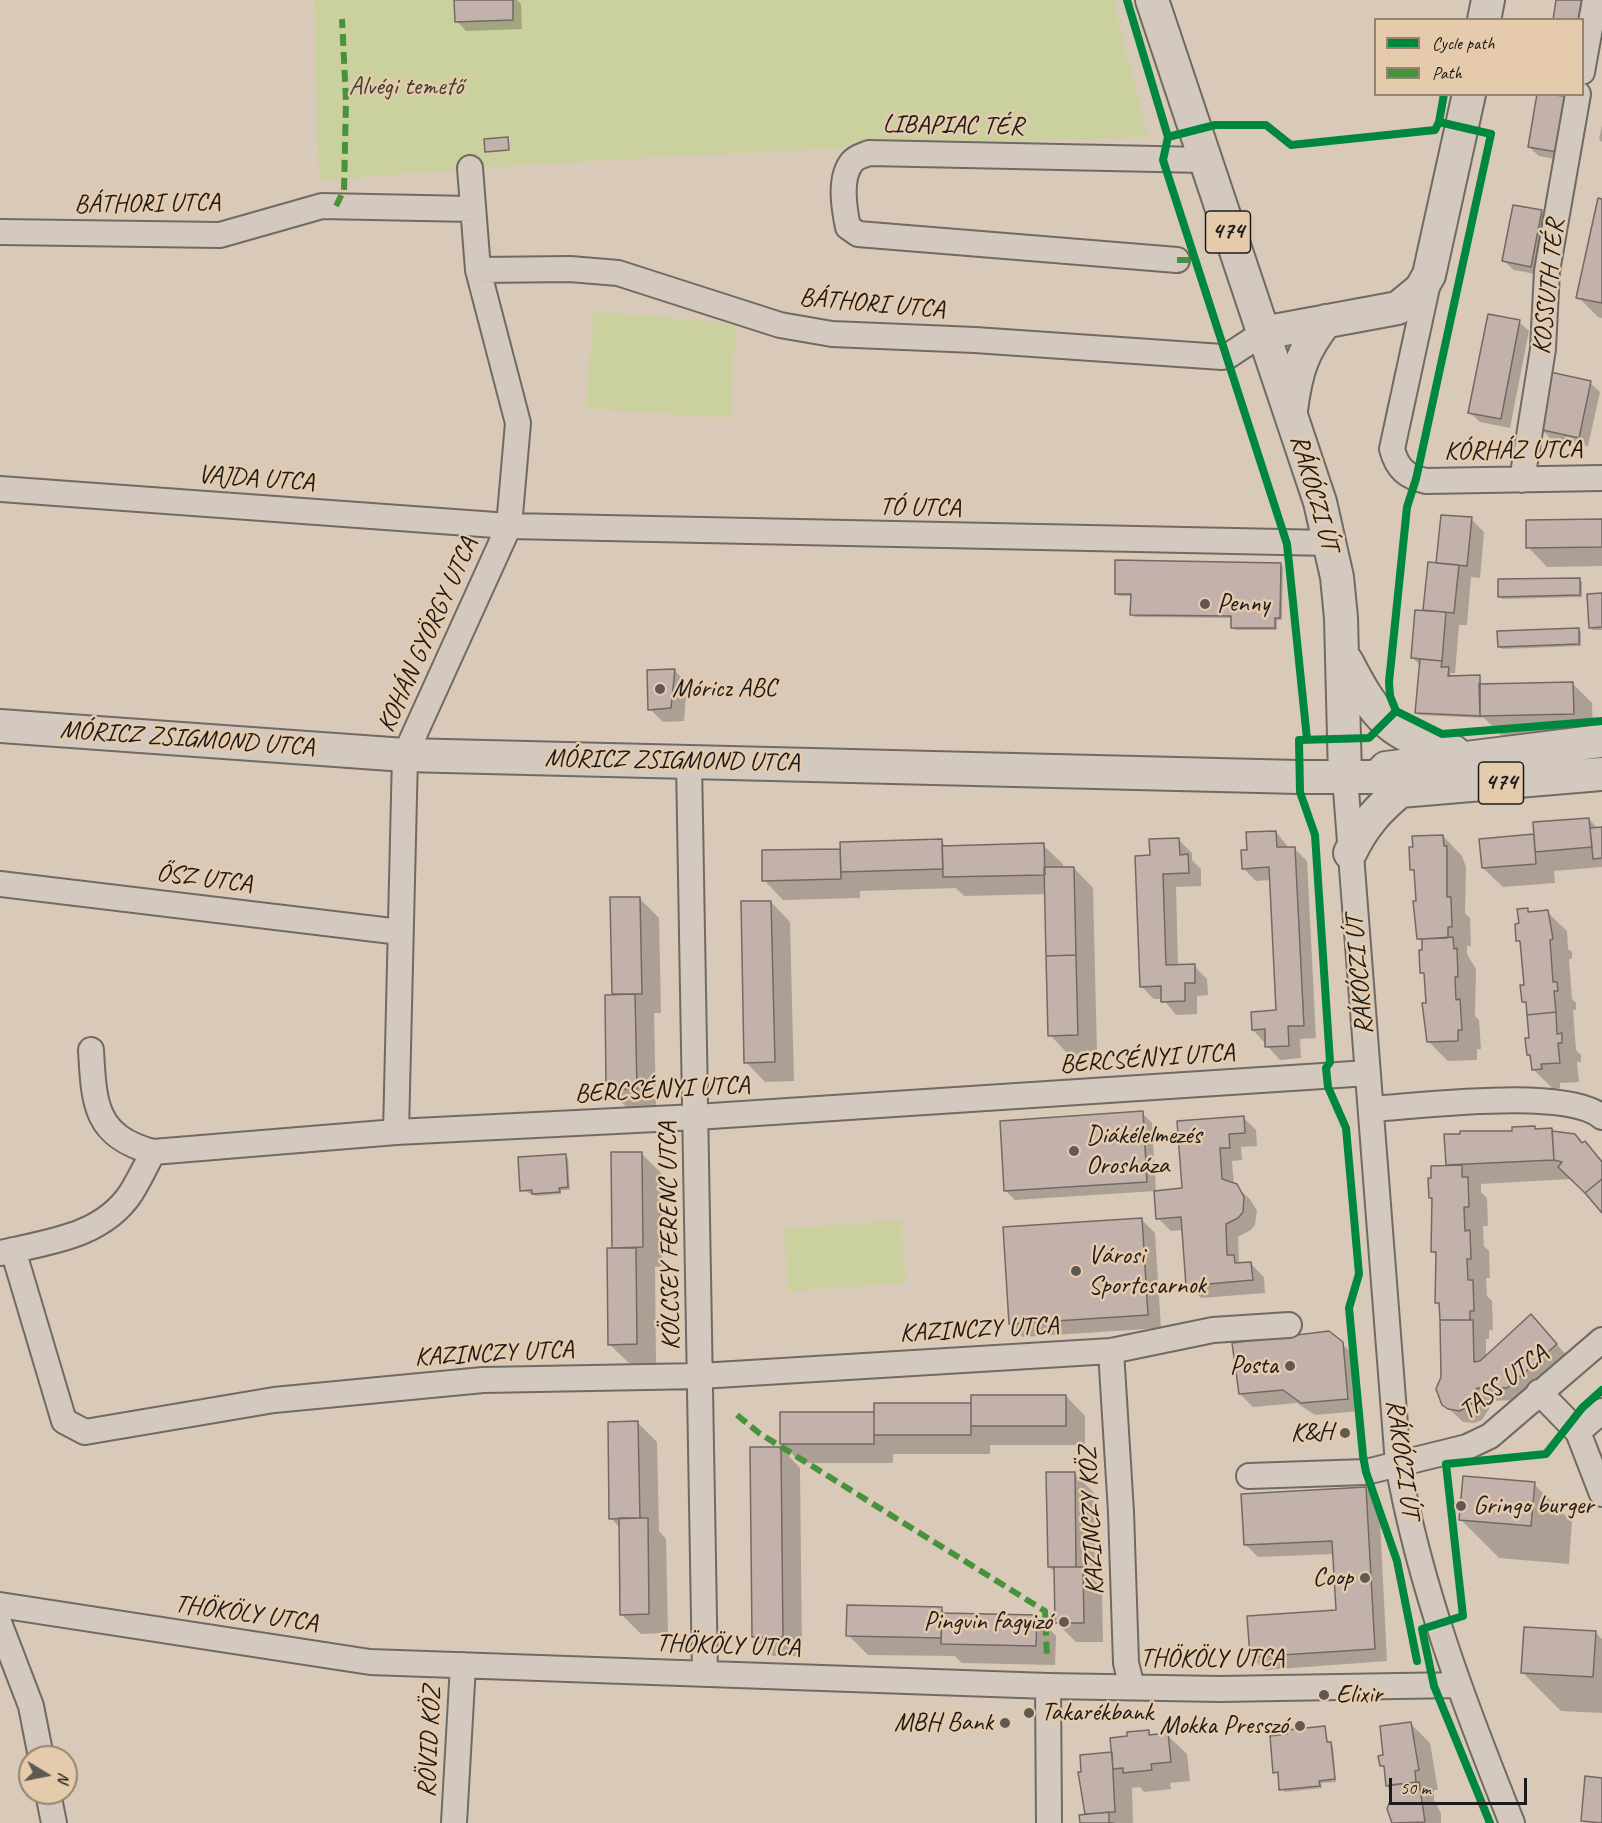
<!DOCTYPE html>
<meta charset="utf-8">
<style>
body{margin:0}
#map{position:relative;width:1602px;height:1823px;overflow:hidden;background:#d8c9b9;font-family:Caveat,sans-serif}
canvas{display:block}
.legend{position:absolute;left:1374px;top:18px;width:210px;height:78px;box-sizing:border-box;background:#e5caac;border:2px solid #958472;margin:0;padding:8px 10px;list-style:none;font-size:18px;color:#1c1c1c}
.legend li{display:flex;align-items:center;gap:12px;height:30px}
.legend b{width:30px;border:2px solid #958472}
.north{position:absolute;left:18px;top:1745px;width:60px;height:60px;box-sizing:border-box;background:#e5caac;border:2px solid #958472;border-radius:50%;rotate:100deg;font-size:16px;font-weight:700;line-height:24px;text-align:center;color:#1c1c1c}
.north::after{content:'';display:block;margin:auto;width:21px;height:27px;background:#5e5953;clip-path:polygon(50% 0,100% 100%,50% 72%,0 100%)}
.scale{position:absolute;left:1389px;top:1778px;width:138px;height:27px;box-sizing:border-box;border:3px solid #1c1c1c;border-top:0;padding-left:8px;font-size:18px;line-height:21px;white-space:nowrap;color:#1c1c1c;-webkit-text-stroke:4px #e5caac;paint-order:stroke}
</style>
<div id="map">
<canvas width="1602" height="1823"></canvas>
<ul class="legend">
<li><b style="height:8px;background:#00873e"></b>Cycle path</li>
<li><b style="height:8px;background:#49923c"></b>Path</li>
</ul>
<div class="north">N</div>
<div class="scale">50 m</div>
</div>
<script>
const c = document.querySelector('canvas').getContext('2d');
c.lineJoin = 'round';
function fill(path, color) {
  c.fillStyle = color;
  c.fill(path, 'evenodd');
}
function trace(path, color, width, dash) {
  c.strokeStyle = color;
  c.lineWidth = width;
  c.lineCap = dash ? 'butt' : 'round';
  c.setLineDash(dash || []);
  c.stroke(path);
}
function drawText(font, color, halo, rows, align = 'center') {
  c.font = font + ' Caveat,sans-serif';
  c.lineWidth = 5;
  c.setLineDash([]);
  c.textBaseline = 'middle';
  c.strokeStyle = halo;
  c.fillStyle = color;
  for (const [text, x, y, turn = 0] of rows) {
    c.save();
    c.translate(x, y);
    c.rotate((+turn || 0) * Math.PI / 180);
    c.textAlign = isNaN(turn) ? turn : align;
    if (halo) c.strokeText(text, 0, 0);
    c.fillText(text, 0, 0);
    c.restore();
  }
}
const green = new Path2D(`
 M314,0h799l35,137c-277,9 -554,20 -829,44z
 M594,311l142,13 -6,94 -144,-10z
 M901,1220l5,63 -118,8 -4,-62z`);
const shadow = new Path2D(`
 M456,0h61l4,4 1,25 -56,2 -9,-10z
 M1539,94l27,3v64l-27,-5 -10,-9z
 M1602,126v16l-3,-3z
 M1602,200v118l-4,-1 -20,-20z
 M1541,211l10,10 -10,54 -27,-5 -10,-9z
 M1519,322l10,9 -19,97 -30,-6 -10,-9z
 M1590,383l10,9 -12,54 -38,-8 -10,-10z
 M1471,519l13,13 -4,46 -9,-1 -4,48h-8l-4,48h-4l-1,5 29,-1 3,9 91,-2 19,19 1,30 -92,2 -17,-17 -65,-3 -2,-3 4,-46 -9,-9 13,-45 4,-48 8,1z
 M1602,520v46l-55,1 -19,-20z
 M1280,564l3,3 -1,53h-5v10h-42l-2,-12 -98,-1 -3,-3v-18h-13l-3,-3z
 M1579,579l3,3v15l-80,2 -2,-3z
 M1602,595v35h-9l-3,-3z
 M1578,629l3,3v14l-79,3 -3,-3z
 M674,670l13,13 -3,38 -21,1 -13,-13z
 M1589,819l9,10 4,-1v39l-48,4 1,12 -52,4 -20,-19 52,-32z
 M1276,832l13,16h5l13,13 9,177 -16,1 1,19 -21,2 -27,-30 25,-19 -7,-131 -15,1 -13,-13 6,-17z
 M1443,836l19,20 4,11 -1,46 5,5 1,28h-4v8l9,15 -1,47 4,4 2,29h-4v11l-29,1 -19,-19 -3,-66 -5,-4 3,-29 -5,-4 -3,-65 -4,-5z
 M1179,840l13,13v7l9,9v17l-25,1 2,79h16l13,13 1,16 -11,1v18l-21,1 -13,-16h-9l-13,-13 11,-129z
 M941,841l6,6 96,-2 20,19v4h11l19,20 4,166 -28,1 -19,-20 -4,-141 -82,2 -8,-8 -96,3v7l-77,2 -19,-20 -1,-28 79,-2z
 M612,899h28l19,19 2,95h-7l2,95h-29l-19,-20 5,-92z
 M771,902l19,20 4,159 -29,1 -19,-20z
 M1528,910l3,3 16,-1 20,19 1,18 4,3v7h-3l3,40 4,4v7h-3l3,40 5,5v7h-4l2,20 -19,1v5l-7,1 -20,-20 -1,-10 -4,-4 3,-16 -3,-33 -5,-5 3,-15 -4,-41 -4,-4 2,-16z
 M1142,1113l10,10 4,69 27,-2 -5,-68 65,-5 13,13 1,16 -16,1 1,13 -10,1 2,24 16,14 7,12 -2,14 -4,5 -13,7 1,26 12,1 13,13 1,16 -64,5 -13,-13 -5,-55 -12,1 -13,-13 -2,-27 -141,9 -9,-9z
 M1534,1128l3,3 15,-1 3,3 20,2 27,25v50l-31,-31 -90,5v8l6,6 1,28h-5l1,20 5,5 1,27h-4l1,18 5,5 1,29h-4v9h-3v19l57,-29 26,29 -49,42 -30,1 -1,8 -7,11 -8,3 -11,-1 -23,-22 -3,-11 5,-12 -1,-71 -4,-3v-47l-4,-5 1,-50 -4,-4 17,-31 -1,-30 67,-3z
 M641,1153l20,20 1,93 -7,1 1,96h-27l-20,-19 5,-94 -1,-96z
 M565,1156l3,2 2,32h-9v4l-25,2 -14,-6z
 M1142,1220l13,13 6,95 -138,9 -13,-13z
 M1342,1344l14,13 4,54 -45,4 -18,-12 -44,4 -13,-13z
 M1066,1396l19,20v29h-95v9h-97v9h-92l-19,-19 94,-31z
 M638,1423l19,19 2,89 7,8 2,94 -27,1 -20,-20 -1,-86 -9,-10z
 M781,1448l19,20 2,188h-29l-20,-19z
 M1074,1473l20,20 1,88 7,7 1,54h-27l-19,-19 -1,-50 -7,-6z
 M1534,1484l38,38 -3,42 -70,-6 -38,-38z
 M1366,1488l13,13 8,160 -122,9 -14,-13 86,-46 -3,-57 -76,3 -13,-13z
 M941,1608l6,7 89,1 20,20 -1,29 -93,-2 -7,-7 -87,-1 -20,-20z
 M1595,1632l7,7v74l-41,-2 -39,-39z
 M1411,1724l19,19 8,47h-4v10l7,13v10h-47l-4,-7 1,-28 -5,-17 -5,-6z
 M1325,1728l3,15 5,3 3,36 -15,1 1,5 -38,4 -4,-18 -6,-2z
 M1148,1732l5,4 14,-1 20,19 3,27 -20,2 1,6 -27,3 -4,-5 -8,1 1,35h-52l6,-7 -8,-43z`);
const building = new Path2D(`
 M454,0h59v20l-58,2z
 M1556,0h30l-4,20h-29z
 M1537,94l30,2 -10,56 -29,-5z
 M508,137l1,13 -24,2 -1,-13z
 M1598,198l4,1v104l-26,-5z
 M1513,205l29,5 -11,57 -29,-6z
 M1488,314l32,6 -19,99 -33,-6z
 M1550,372l41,9 -12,57 -41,-9z
 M1441,515l31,2 -5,49 -31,-3z
 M1602,519v28l-76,1v-28z
 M1115,560l166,3 -1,55h-5v10h-44v-12l-101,-1 1,-21h-16z
 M1428,562l31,3 -5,48 -31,-3z
 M1580,578v17l-82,2v-18z
 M1602,593v34l-13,1 -2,-34z
 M1415,610l31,2 -4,49 -31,-3z
 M1579,628v16l-81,3 -1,-16z
 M1420,659l22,2 -1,6h8l-1,9 32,-1v41l-65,-3z
 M675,669l-4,39 -23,2 -1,-40z
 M1573,682l1,32 -94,2 -1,-32z
 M1589,818l3,29 -57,5 -2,-30z
 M1602,827v31l-9,1 -3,-31z
 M1276,831l1,16h18l9,179h-16l1,20 -24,1v-18l-13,1 -1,-18 25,-2 -7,-143 -27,2 -1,-19h6l-1,-18z
 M1534,834l2,30 -54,4 -3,-29z
 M1443,835l1,11h3v51h4l1,30h-4v11l-31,1 -4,-38h3l-2,-31h-4l-1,-23h4l-1,-11z
 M1179,838l1,17 8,-1 1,19 -26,1 3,91 29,-1v19h-10v18l-24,1v-16l-21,1 -5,-131 15,-1 -1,-16z
 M942,839l1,30 -102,3 -1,-30z
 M1044,843l1,32 -102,2 -1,-31z
 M840,849l1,30 -79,2v-31z
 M1044,867h30l2,88 -30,1z
 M610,897h30l2,97h-30z
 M741,901h30l4,161 -31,1z
 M1528,908v4l20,-2 5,29 -3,1 3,42h4l1,9h-4l2,21 -29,3 -1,-13h-4l-2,-17h4l-4,-44h-4l-1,-17 4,-1 -2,-14z
 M1453,937l1,12 3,-1 1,29h-3l1,23 4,-1 2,31h-4v11l-31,1 -5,-39h4l-2,-30h-4l-1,-23h3v-11z
 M1076,955l2,80 -30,1 -2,-80z
 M635,994l2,95h-31l-1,-94z
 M1556,1012l1,22 5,-1v10h-4l2,20 -19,1 1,5 -10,1 -2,-15h-3l-2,-17h4l-2,-23z
 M1143,1111l4,71 -143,9 -4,-70z
 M1244,1116l1,17 -16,1 1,14h-10l2,31 15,5 7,13 -1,15 -5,6 -12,6 1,31h7l1,8 16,-1 2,18 -67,6 -5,-69 -25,2 -2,-28 28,-3 -5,-67z
 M1535,1126v3l17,-1 2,32 -108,5 -2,-31h16v-3h52v-4z
 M1552,1131l23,3 7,9 3,-2 17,21v17l-17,14 -27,-26 4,-5 -8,-2z
 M611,1152h31l1,95 -31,1z
 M566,1154l2,33 -9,1 1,4 -28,2v-4l-12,1 -2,-34z
 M1462,1165v12h6l1,30h-5l1,24 5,-1 1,29h-4l1,21h5l1,31h-4v9h-30l-1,-17h-4l1,-51h-5l1,-54h-3l-1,-20h3v-12z
 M1602,1179v34l-17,-20z
 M1142,1218l6,97 -139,9 -6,-97z
 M607,1248h29l1,96 -29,1z
 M1531,1314l26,30 -50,44h-30l-3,14 -14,9 -12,-2 -6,-4 -6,-16 5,-12 -1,-57h33l1,42 6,-1z
 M1329,1331l14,11 5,57 -47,4 -18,-13 -44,4 -7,-51z
 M971,1395h95v31h-95z
 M874,1403h97v32h-97z
 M780,1412h94v32h-94z
 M638,1421l2,97 -31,1 -1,-97z
 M750,1447h31l2,190h-31z
 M1046,1472h29l1,95h-28z
 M1463,1476l72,6 -4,44 -72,-6z
 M1366,1487l9,162 -125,8 -3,-41 89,-6 -4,-69 -88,4 -3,-51z
 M619,1518h29l1,96 -29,1z
 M1054,1567h29l1,56h-29z
 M847,1605l95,2 -1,31 -95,-2z
 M942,1613l95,2 -1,31 -95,-2z
 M1524,1627l72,4 -3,46 -72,-4z
 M1411,1722l8,48 -4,1 1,11 -30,4 -2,-20h-4l-2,-10 5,-1 -3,-29z
 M1325,1726l2,16h4l4,37 -16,2 1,5 -41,4 -1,-18 -5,1 -3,-37 17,-2v-4z
 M1149,1730v5l19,-2 3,29 -20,2 1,6 -29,3v-5l-10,1 -3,-31 17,-2v-4z
 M1112,1752l3,60 -30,2 -7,-42h3l-1,-17z
 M1585,1776l17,2v45l-21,-2z
 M1419,1782l6,40 -33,1 -5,-14 4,-11 -2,-13z
 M1109,1812v11h5h-34l-1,-8z`);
const minor = new Path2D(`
 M1582,72l13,-72
 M0,232l220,3 102,-29 150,3
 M1177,260l-319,-26 -10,-7c-4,-19 -9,-49 4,-65 4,-5 12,-7 17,-9l335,7
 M478,270l92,-1 48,4 162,52 52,9 143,6 247,17 6,-1 35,-23
 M1429,278l-37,171c5,19 14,28 34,32l176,-3
 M1522,480l21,-131 4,-78 31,-177
 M0,489l509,37 821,17
 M689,762l16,912
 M1345,777l53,687c22,124 67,242 114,359
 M0,884l400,48
 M91,1050c3,55 4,86 62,102
 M1371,1109c50,-3 195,-22 231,8
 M396,1132l9,-377 104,-229 9,-103 -40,-153 -8,-102
 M13,1250l51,171 21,11 189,-32 209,-20 217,-4 411,-25 102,-21 76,-5
 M0,1253c47,-11 102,-16 131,-60 8,-13 15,-27 22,-41l243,-20 300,-15 672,-44
 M1111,1351l10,161 5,151 6,24
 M1539,1392l39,40 24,62
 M1578,1432l24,-21
 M1249,1476l117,-4 101,-25 23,-11 112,-96
 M0,1605l370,57 678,24 172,3 238,-4
 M0,1625l31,81 10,51
 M1048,1686l1,137
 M48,1793l6,30
 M454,1823l9,-158`);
const major = new Path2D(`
 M1152,0l168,502 17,75 4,41 4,159
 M1484,20l4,-20
 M1263,333l135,-25 23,-19 8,-14 40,-181
 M1291,410c5,-38 11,-59 35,-89
 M1347,662c30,58 43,73 107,90
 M0,726l405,29 894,22h78l23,14 202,-17
 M1377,777l9,-9 216,-27
 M1350,853c13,-27 27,-43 50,-62`);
const quiet = new Path2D(`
 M336,206l8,-16 2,-89 -4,-82
 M1177,260h16
 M737,1415l22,18 286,178 2,48`);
const cycleway = new Path2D(`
 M1127,0l41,137 -5,23 124,384 20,195
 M1444,94l-5,28 52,12 -75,345 -9,28 -18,175 1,14 6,15 46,23 160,-13
 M1168,137l47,-12h51l25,20 144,-15 4,-8
 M1396,711l-27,27 -70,2 1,52 15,43 15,227 -4,6 2,19 18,41 13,146 -10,34 14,148 3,16 31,89 20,100
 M1490,1823l-56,-137 -12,-57 41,-13 -17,-152 100,-10 36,-46 20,-18`);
const markers = [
 [1205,604,6,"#5e5953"],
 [660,689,6,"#5e5953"],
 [1074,1151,6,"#5e5953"],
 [1076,1271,6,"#5e5953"],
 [1290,1366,6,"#5e5953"],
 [1345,1433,6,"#5e5953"],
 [1461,1506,6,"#5e5953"],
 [1365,1578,6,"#5e5953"],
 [1064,1622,6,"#5e5953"],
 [1324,1695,6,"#5e5953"],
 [1029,1713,6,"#5e5953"],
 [1005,1723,6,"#5e5953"],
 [1300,1726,6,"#5e5953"]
];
const shields = [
 [1228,232,45],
 [1501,783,45]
];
const shieldNames = [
 ["474",1228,232],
 ["474",1501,783]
];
const parkNames = [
 ["Alvégi temető",406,87]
];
const streetNames = [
 ["LIBAPIAC TÉR",953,126,1],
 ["BÁTHORI UTCA",147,204,-1],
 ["KOSSUTH TÉR",1549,287,-84],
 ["BÁTHORI UTCA",872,304,5],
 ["KÓRHÁZ UTCA",1513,451,-1],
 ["VAJDA UTCA",256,479,4],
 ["RÁKÓCZI ÚT",1314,493,74],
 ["TÓ UTCA",920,508,1],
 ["KOHÁN GYÖRGY UTCA",428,635,-66],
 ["MÓRICZ ZSIGMOND UTCA",187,739,4],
 ["MÓRICZ ZSIGMOND UTCA",672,761,1],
 ["ŐSZ UTCA",204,879,7],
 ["RÁKÓCZI ÚT",1360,975,-95],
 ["BERCSÉNYI UTCA",1147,1059,-4],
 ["BERCSÉNYI UTCA",662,1090,-3],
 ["KÖLCSEY FERENC UTCA",670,1236,-91],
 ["KAZINCZY UTCA",979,1330,-3],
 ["KAZINCZY UTCA",494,1354,-3],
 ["TASS UTCA",1504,1383,-38],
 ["RÁKÓCZI ÚT",1402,1459,82],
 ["KAZINCZY KÖZ",1092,1521,-93],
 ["THÖKÖLY UTCA",246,1614,8],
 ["THÖKÖLY UTCA",728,1646,2],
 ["THÖKÖLY UTCA",1212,1659],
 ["RÖVID KÖZ",430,1742,-87]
];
const poiNames = [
 ["Penny",1217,604],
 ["Móricz ABC",672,689],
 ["Diákélelmezés",1086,1136],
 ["Orosháza",1086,1166],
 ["Városi",1088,1256],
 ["Sportcsarnok",1088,1286],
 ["Posta",1278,1366,"right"],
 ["K&H",1333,1433,"right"],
 ["Gringo burger",1473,1506],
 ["Coop",1353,1578,"right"],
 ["Pingvin fagyizó",1052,1622,"right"],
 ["Elixir",1336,1695],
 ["Takarékbank",1041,1713],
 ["MBH Bank",993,1723,"right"],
 ["Mokka Presszó",1288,1726,"right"]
];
fill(green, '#cbd09f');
fill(shadow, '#0003');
fill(building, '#c3b2ab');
trace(building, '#716a63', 1.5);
trace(minor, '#716a63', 28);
trace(major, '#716a63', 36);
trace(minor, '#d3c9be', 24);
trace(major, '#d3c9be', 32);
trace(quiet, '#49923c', 6, [12, 6]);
trace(cycleway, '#00873e', 8);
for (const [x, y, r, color] of markers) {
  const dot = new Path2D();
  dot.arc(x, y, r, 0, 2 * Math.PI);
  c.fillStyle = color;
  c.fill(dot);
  trace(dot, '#e5caac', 2);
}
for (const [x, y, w] of shields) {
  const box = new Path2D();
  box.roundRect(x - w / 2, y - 21, w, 42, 4.5);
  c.fillStyle = '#e5caac';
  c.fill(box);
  trace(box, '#1c1c1c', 1.5);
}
drawText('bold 24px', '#1c1c1c', null, shieldNames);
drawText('26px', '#3d4132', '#e5caac', parkNames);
drawText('26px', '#1c1c1c', '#e5caac', streetNames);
drawText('26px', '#1c1c1c', '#e5caac', poiNames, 'left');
</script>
